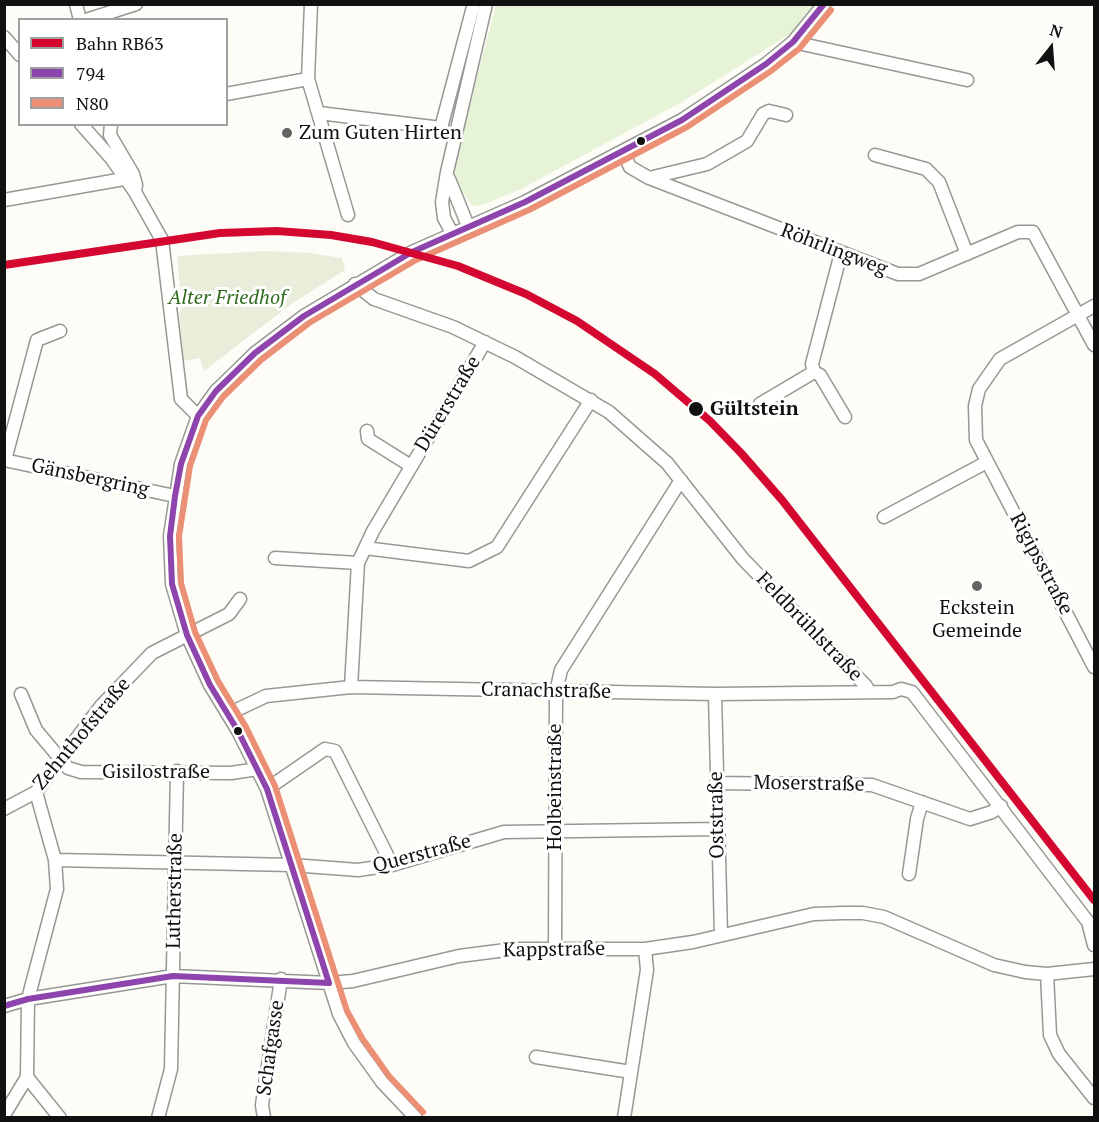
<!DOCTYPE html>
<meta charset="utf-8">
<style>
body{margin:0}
#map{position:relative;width:1099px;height:1122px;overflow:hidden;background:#fdfcf7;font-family:"PT Serif",serif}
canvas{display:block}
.frame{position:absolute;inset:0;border:6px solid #111;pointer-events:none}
.legend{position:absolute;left:18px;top:18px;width:210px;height:108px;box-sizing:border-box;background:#fff;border:2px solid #a0a0a0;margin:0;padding:8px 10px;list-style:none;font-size:18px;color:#111}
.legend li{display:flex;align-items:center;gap:12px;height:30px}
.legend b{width:30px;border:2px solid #a0a0a0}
.north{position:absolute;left:1021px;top:18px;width:60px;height:60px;-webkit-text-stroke:4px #fff;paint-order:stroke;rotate:17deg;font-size:16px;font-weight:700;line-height:24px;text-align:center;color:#111}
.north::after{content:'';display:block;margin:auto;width:21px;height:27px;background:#111;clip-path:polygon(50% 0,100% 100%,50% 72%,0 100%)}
</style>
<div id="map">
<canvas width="1099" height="1122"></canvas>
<div class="frame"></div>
<ul class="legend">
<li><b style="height:8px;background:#d30730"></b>Bahn RB63</li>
<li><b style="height:8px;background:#8e44ad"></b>794</li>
<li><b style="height:8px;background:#eb9075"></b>N80</li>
</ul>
<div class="north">N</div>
</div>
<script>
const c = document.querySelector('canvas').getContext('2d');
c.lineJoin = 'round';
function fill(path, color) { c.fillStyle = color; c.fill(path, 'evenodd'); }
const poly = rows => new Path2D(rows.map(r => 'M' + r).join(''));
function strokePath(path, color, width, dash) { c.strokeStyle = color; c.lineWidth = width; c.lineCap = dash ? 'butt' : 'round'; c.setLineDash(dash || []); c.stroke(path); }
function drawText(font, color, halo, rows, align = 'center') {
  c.font = font + ' "PT Serif",serif'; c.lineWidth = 6; c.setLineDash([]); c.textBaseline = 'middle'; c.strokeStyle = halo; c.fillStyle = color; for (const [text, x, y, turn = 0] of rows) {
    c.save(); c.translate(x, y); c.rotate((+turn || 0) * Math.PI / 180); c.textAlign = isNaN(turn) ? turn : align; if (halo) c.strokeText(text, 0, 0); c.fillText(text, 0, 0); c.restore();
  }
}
fill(poly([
 [496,5,813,5,790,34,682,102,521,189,479,206,472,205,455,183,454,166]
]), '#e7f3d7');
fill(poly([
 [266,251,310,253,342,258,345,270,290,305,204,371,200,358,183,361,179,314,182,309,177,256]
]), '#e9eedb');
const minor = poly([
 [76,4,80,20],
 [311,4,308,79,348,215],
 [86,20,136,4],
 [4,37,20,55],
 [793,42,967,80],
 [226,94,308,79],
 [319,113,441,128,473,7],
 [81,124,111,158,135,192,162,240,181,399,198,416],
 [111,124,110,135,133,174,136,185,135,192],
 [623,152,630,167,649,178,898,274,919,274,1018,232,1033,232,1094,345],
 [875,155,926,169,939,182,967,254],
 [649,178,707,164,747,141,763,114,769,111,786,115],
 [449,179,468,226],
 [4,200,124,179],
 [452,233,444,218,442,202,447,172,486,4],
 [841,253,812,364,814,372,820,375,845,417],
 [355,284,374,299,453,327,515,357,609,412,667,463,743,559,866,686,869,692],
 [1094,306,1000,359,979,389,975,406,976,440,1094,667],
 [760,404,814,372],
 [367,431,368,439,411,466],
 [4,460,175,496],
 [5,460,37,340,60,331],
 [884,517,987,462],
 [365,548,469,561,497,547,591,400],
 [275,558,358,563],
 [351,687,358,563,373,531,485,342],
 [21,694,36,730,68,768,81,772,231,773,258,769],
 [715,694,721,935],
 [228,714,266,696,351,687,715,694,893,692,901,689,912,692,1088,922,1094,945],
 [716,783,872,785,970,819,992,812,1001,806],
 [267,789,325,749,335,751,392,865],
 [4,809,36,792,101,706,152,653,229,614,240,599],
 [55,860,292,865,358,870,392,865,504,832,717,829],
 [909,874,917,819,922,802],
 [555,949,556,692,561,670,681,480],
 [1047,974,1050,1035,1059,1054,1094,1098],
 [4,1006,28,999,173,976,329,983,353,981,459,956,514,949,645,949,693,942,814,914,843,913,863,913,884,917,994,965,1025,972,1047,974,1094,969],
 [536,1057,631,1072],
 [27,1077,60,1118],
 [4,1115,27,1077,28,999,57,889,55,860,36,792],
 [158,1118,171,1069,177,771],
 [264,1118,262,1105,281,979],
 [416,1118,382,1082,354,1043,339,1014,267,789,238,731,210,685,187,635,172,584,170,536,181,464,198,416,216,391,255,353,304,316,412,252,525,202,682,120,766,64,793,42,824,4],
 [624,1118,647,970,645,949]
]);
strokePath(minor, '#979795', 15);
strokePath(minor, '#fffffe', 12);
strokePath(poly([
 [329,983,267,789,238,731,210,685,187,635,172,584,170,536,175,496,181,464,198,416,216,391,255,353,304,316,412,252,525,202,682,120,766,64,793,42,824,4],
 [4,1006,28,999,173,976,329,983]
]), '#8e44ad', 6);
strokePath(poly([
 [423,1112,389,1076,362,1038,347,1011,275,786,246,727,218,681,195,632,181,583,179,536,190,466,206,420,223,397,261,360,309,323,416,260,529,210,687,127,771,71,799,49,831,10]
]), '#eb9075', 6);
strokePath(poly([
 [4,265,220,233,277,231,331,235,372,242,458,266,526,294,577,321,655,374,710,421,741,453,782,500,1094,900]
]), '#d30730', 8);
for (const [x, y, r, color] of [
 [287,133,6,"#646362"],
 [641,141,5,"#111"],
 [696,409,8,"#111"],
 [977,586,6,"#646362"],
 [238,731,5,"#111"]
]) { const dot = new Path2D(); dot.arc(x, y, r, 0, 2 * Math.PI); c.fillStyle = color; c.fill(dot); strokePath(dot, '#fff', 2); }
drawText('20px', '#111', '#fff', [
 ["Zum Guten Hirten",299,133],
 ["Eckstein",977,608,"center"],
 ["Gemeinde",977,631,"center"]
], 'left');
drawText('20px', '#111', '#fff', [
 ["Röhrlingweg",834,250,21],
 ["Dürerstraße",448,404,-59],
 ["Gänsbergring",90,478,12],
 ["Rigipsstraße",1041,564,62],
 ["Feldbrühlstraße",809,627,46],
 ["Cranachstraße",546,691,1],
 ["Zehnthofstraße",82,734,-50],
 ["Gisilostraße",156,772],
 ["Moserstraße",809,784,1],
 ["Holbeinstraße",555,787,-90],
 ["Oststraße",717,815,-91],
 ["Querstraße",422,854,-15],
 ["Lutherstraße",175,891,-89],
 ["Kappstraße",554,950,-1],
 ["Schafgasse",271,1048,-82]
]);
drawText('italic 20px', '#2f6b1f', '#fff', [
 ["Alter Friedhof",227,298]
]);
drawText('bold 20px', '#111', '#fff', [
 ["Gültstein",710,409]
], 'left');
</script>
